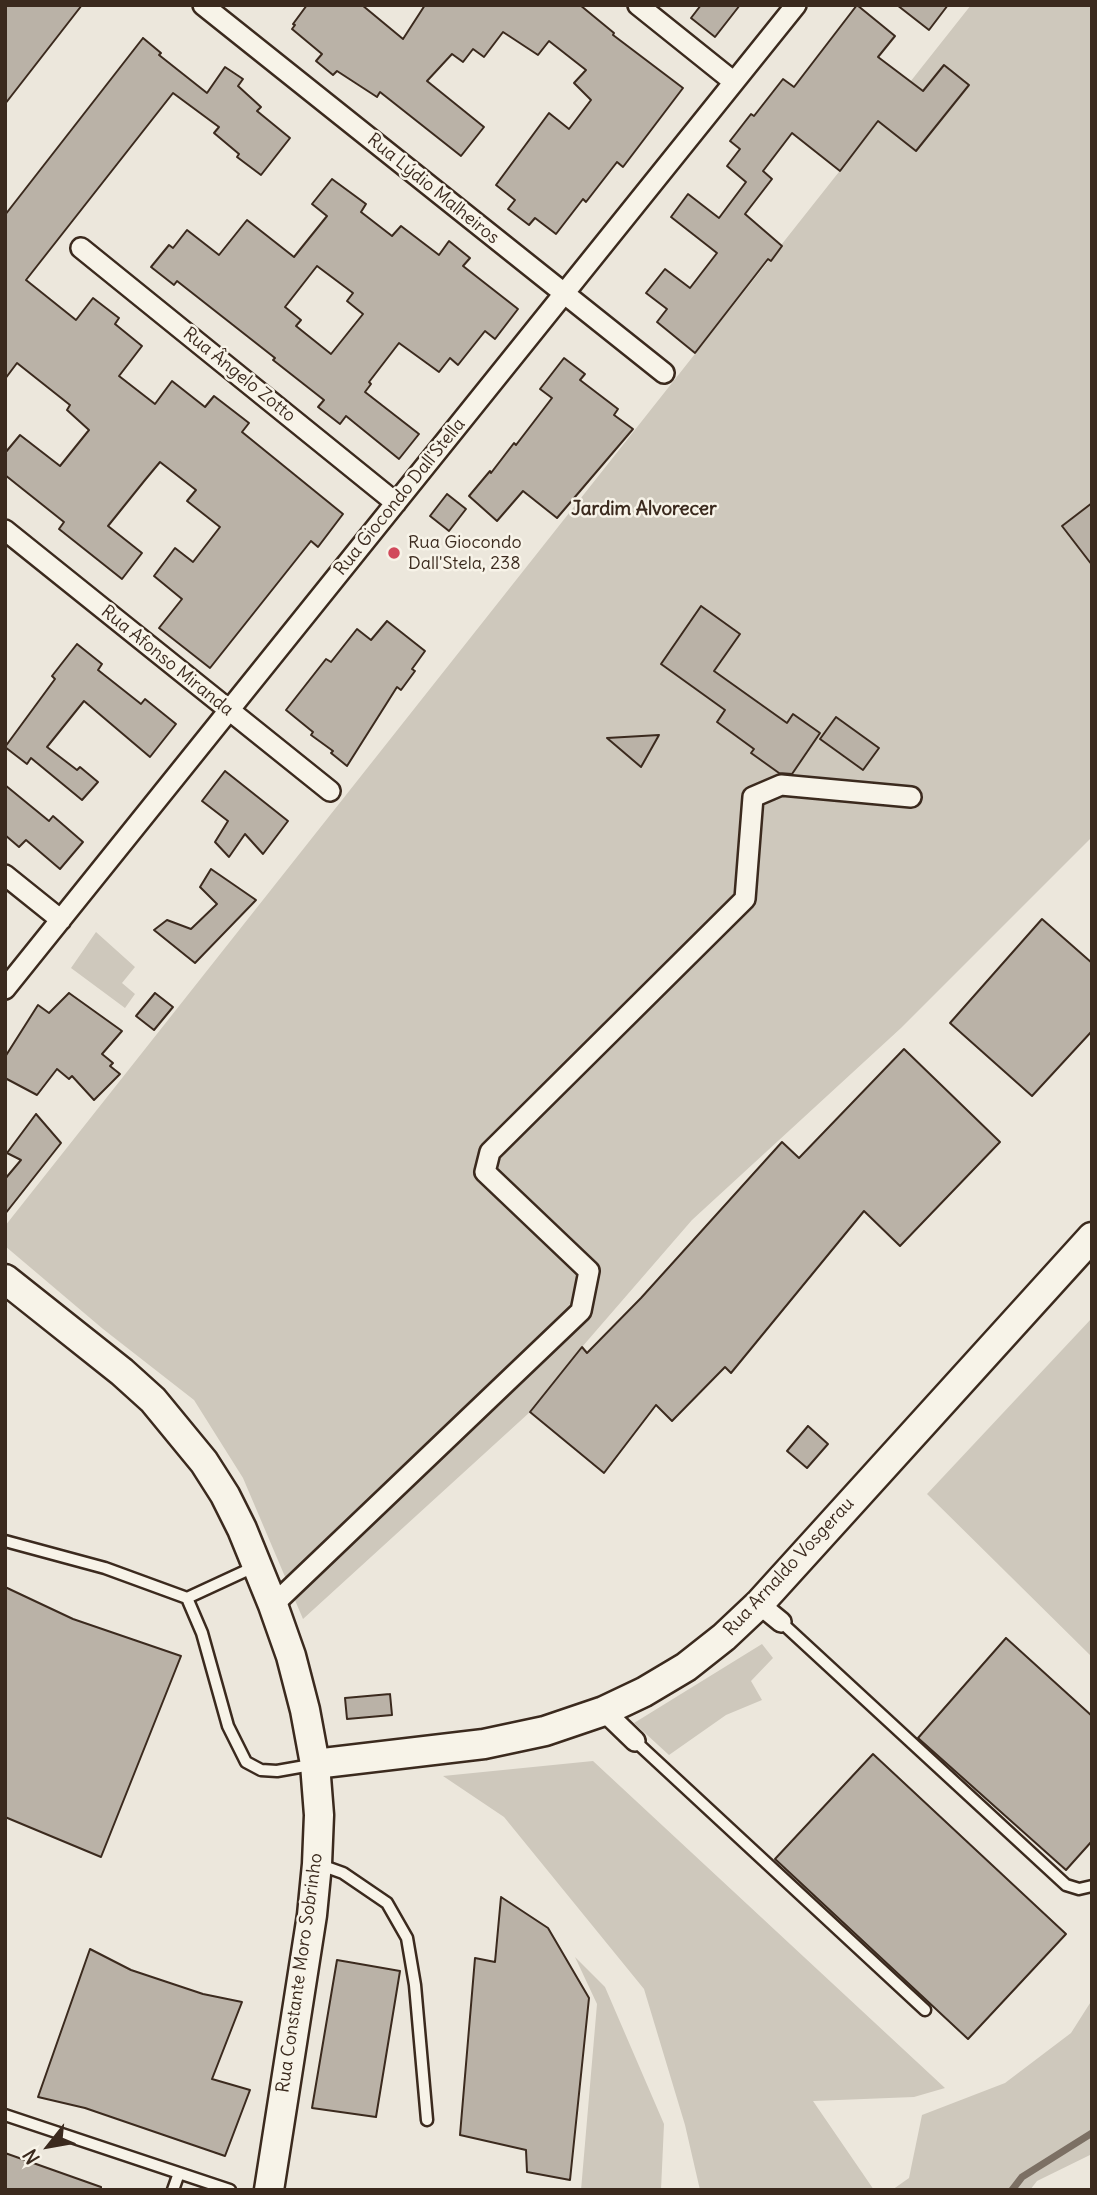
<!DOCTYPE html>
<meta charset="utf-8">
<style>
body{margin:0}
#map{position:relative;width:1097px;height:2195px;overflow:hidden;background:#ece7dc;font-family:Delius,sans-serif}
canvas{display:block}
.frame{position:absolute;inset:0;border:7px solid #3b2a1e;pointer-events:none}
.north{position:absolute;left:14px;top:2111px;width:70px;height:70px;-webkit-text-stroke:5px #f7f3e8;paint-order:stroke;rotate:239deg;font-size:19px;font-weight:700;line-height:28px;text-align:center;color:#3b2a1e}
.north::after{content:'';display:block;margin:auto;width:24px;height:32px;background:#3b2a1e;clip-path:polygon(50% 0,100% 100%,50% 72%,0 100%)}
</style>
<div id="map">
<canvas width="1097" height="2195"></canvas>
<div class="frame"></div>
<div class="north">N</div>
</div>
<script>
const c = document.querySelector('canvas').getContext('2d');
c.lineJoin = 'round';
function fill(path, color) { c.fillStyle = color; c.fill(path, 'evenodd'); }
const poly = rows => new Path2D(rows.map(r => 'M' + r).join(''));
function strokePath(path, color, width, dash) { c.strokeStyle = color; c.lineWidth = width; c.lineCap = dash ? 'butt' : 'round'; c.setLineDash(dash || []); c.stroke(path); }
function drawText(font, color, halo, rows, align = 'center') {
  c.font = font + ' Delius,sans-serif'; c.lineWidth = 5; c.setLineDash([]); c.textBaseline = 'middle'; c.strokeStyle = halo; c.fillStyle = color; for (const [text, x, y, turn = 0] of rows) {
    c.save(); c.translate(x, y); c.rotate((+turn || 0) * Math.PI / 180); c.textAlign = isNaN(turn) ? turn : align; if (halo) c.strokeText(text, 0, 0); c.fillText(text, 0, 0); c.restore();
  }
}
fill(poly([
 [971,5,1092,5,1092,837,901,1028,692,1220,582,1347,530,1412,303,1619,243,1478,194,1400,103,1329,5,1246,5,1226],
 [96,932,135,967,122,983,135,994,125,1008,71,968],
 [1092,1318,1092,1657,927,1494],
 [762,1644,773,1658,751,1681,762,1700,726,1715,669,1755,634,1723],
 [593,1761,945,2088,914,2097,813,2101,874,2190,700,2190,685,2125,644,1989,504,1817,443,1776],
 [575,1957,605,1987,664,2124,661,2190,581,2190,597,2004],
 [1092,2000,1092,2154,1037,2181,1030,2190,892,2190,909,2178,922,2115,1005,2083,1071,2033]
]), '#cec8bc');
strokePath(poly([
 [1012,2190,1022,2177,1092,2133]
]), '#7c7064', 7);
const building = poly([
 [5,5,82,5,5,104,5,5],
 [307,5,362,5,403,39,425,5,580,5,614,33,613,35,683,88,623,167,617,162,586,202,583,199,556,234,535,218,529,225,508,209,515,200,496,185,549,113,569,129,591,100,574,83,586,70,549,41,538,55,503,32,484,57,473,49,463,62,452,54,427,81,484,127,461,156,380,92,377,97,337,71,333,75,316,61,322,54,292,29,295,25,293,24,307,5],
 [701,5,740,5,715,37,691,18,701,5],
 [857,5,895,36,878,57,923,91,944,65,969,85,916,151,878,121,840,171,792,133,763,171,772,179,745,214,782,246,771,261,768,259,695,353,657,322,667,309,646,293,665,269,690,288,717,253,671,217,688,194,719,218,746,182,727,166,740,149,730,141,751,114,754,116,783,79,794,87,857,5],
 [897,5,948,5,929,30,897,5],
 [143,38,161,53,159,55,207,93,225,67,243,79,238,86,261,107,257,111,290,138,261,175,237,157,239,154,214,133,219,127,173,93,26,280,76,320,93,298,119,318,115,324,142,346,119,376,155,404,172,381,205,407,214,396,249,423,242,432,343,514,318,547,311,541,210,668,159,628,182,599,154,576,175,548,193,562,220,527,187,501,196,490,160,462,145,480,108,526,142,553,122,579,59,529,64,522,5,475,5,453,20,435,60,466,89,430,67,410,70,405,17,363,5,379,5,215,143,38],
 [332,179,366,204,361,212,392,236,401,226,439,255,449,241,470,258,463,266,518,309,495,339,485,331,458,365,450,358,439,372,399,343,369,382,371,384,365,392,419,434,399,459,346,416,340,424,318,407,324,400,273,360,275,358,177,281,174,285,151,267,169,245,173,248,187,230,219,255,247,220,294,257,327,216,312,204,332,179],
 [317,266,353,293,347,301,363,314,331,354,296,326,301,320,285,307,317,266],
 [564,358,585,374,580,380,618,409,614,415,633,429,557,518,523,491,497,521,469,496,490,471,491,473,514,443,516,445,552,398,540,389,564,358],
 [447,494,466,509,449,531,430,516,447,494],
 [1092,503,1092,565,1062,526,1092,503],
 [701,606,740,634,714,671,787,723,793,714,820,733,792,774,779,773,751,753,754,749,717,722,725,710,661,664,701,606],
 [387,621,425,651,412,669,415,671,401,690,397,687,347,766,331,753,333,751,311,735,313,732,286,710,326,659,331,662,357,629,371,640,387,621],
 [77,644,102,664,98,670,141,704,145,699,176,724,150,757,84,701,47,747,77,770,80,767,98,782,82,800,31,758,27,764,5,747,55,679,52,676,77,644],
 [836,717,879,748,863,770,820,739,836,717],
 [659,735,641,767,607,738,659,735],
 [225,771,288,821,263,854,245,834,229,857,215,842,228,821,202,801,225,771],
 [5,785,49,821,53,816,83,842,60,869,26,840,19,847,5,835,5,785],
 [211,869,256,900,195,963,154,930,167,920,191,929,217,904,200,887,211,869],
 [1042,919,1092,963,1092,1031,1032,1096,950,1023,1042,919],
 [69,993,122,1031,102,1054,113,1063,110,1066,120,1074,94,1100,72,1076,69,1079,57,1069,37,1095,5,1078,5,1057,38,1005,49,1013,69,993],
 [155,993,173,1007,154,1030,136,1016,155,993],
 [904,1049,1000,1142,900,1246,864,1211,731,1373,725,1367,672,1421,656,1405,604,1473,530,1412,582,1347,587,1353,641,1298,782,1142,799,1158,904,1049],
 [36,1114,61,1143,5,1214,5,1179,21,1160,7,1153,36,1114],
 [808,1426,828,1444,807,1468,787,1451,808,1426],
 [5,1587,73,1619,181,1656,101,1857,5,1817,5,1587],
 [1006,1638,1092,1716,1092,1841,1066,1870,918,1738,1006,1638],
 [390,1694,392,1715,347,1719,345,1698,390,1694],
 [873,1754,1066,1934,968,2039,775,1859,873,1754],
 [501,1897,548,1928,589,1998,570,2180,527,2172,526,2150,460,2135,475,1958,495,1962,501,1897],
 [90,1949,131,1970,203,1994,242,2002,212,2079,250,2090,225,2156,85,2108,38,2097,90,1949],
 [337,1960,400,1971,376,2117,312,2108,337,1960],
 [5,2153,101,2187,101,2190,5,2190,5,2153]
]);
fill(building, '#bab2a7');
strokePath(building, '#3b2a1e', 2);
const lane = poly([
 [5,1541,105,1568,187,1598,202,1633,228,1726,246,1762,261,1770,277,1771,311,1765],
 [187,1598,254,1567],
 [781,1622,1066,1885,1079,1889,1092,1886],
 [635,1741,925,2010],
 [318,1864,343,1873,387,1903,407,1938,415,1985,427,2120],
 [5,2115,230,2190],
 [173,2190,179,2173]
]);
const street = poly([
 [203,5,664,373],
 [638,5,734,82],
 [81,248,396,503],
 [5,530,330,791],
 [5,875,61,920],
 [5,989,796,5],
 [759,1604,781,1622],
 [273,1605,581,1311,589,1271,485,1172,490,1152,745,899,753,797,781,785,911,797],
 [604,1711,635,1741]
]);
const secondary = poly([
 [5,1279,122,1372,153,1400,204,1462,225,1495,242,1529,273,1605,291,1656,305,1710,315,1764,319,1815,317,1864,312,1915,269,2190],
 [315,1764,484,1744,545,1731,604,1711,644,1692,686,1667,724,1637,759,1604,1092,1237]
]);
strokePath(lane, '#3b2a1e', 15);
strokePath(street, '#3b2a1e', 24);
strokePath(secondary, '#3b2a1e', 33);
strokePath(lane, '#f7f3e8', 10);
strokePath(street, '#f7f3e8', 19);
strokePath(secondary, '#f7f3e8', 28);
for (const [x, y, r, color] of [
 [394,553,7,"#d1495b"]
]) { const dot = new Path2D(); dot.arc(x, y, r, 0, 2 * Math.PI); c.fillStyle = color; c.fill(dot); strokePath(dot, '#f7f3e8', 2.5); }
drawText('18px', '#3b2a1e', '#f7f3e8', [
 ["Rua Lýdio Malheiros",433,189,39],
 ["Rua Ângelo Zotto",239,375,39],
 ["Rua Giocondo Dall'Stella",400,497,-51],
 ["Rua Afonso Miranda",167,661,39],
 ["Rua Arnaldo Vosgerau",789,1567,-47],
 ["Rua Constante Moro Sobrinho",300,1973,-82]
]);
drawText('18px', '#3b2a1e', '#f7f3e8', [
 ["Rua Giocondo",408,543],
 ["Dall'Stela, 238",408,564]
], 'left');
drawText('bold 19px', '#3b2a1e', '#f7f3e8', [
 ["Jardim Alvorecer",644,510]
]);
</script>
